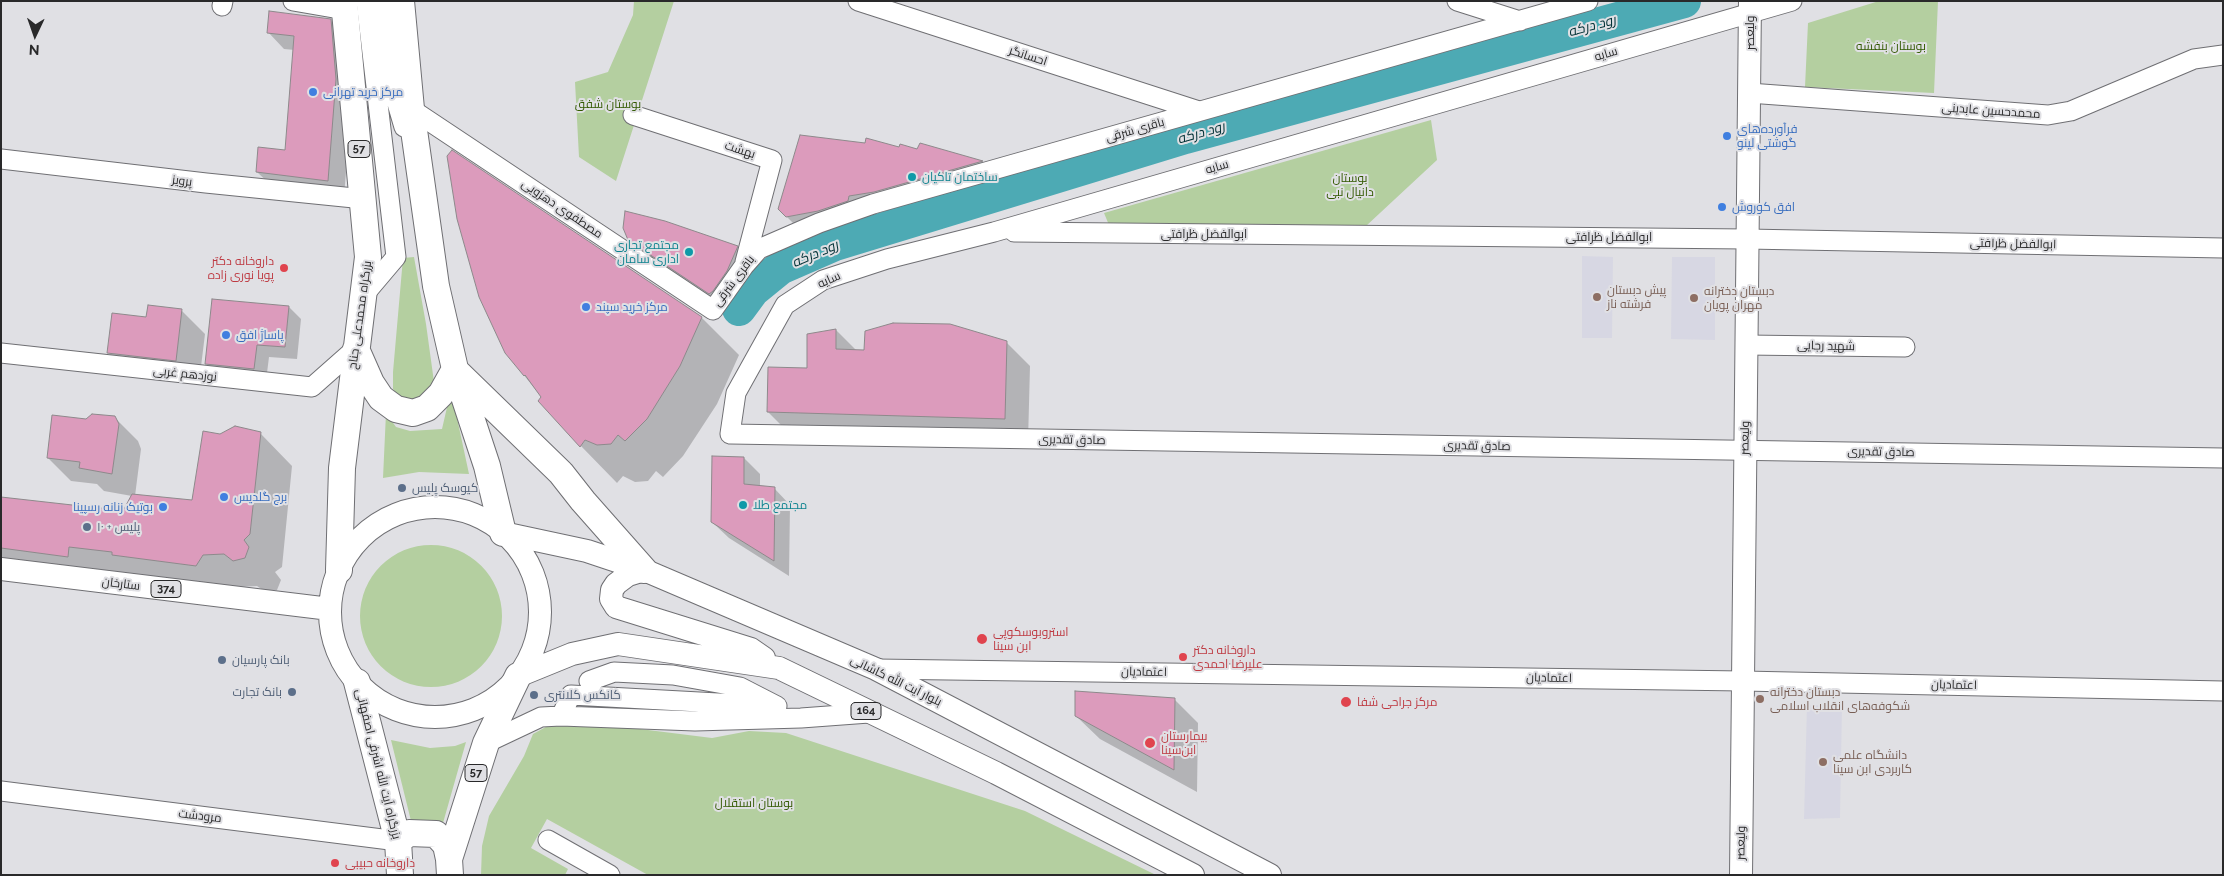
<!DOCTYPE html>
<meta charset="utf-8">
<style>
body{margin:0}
#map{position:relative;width:2224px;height:876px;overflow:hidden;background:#e0e0e4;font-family:Raleway,sans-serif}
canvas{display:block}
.frame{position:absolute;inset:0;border:2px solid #29292a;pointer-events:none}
.north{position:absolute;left:10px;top:10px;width:50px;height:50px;-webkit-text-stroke:4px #e0e0e4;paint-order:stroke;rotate:183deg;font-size:14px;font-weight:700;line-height:20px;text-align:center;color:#29292a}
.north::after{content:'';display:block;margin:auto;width:18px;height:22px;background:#29292a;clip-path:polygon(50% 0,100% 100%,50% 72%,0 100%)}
</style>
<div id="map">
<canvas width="2224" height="876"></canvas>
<div class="frame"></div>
<div class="north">N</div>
</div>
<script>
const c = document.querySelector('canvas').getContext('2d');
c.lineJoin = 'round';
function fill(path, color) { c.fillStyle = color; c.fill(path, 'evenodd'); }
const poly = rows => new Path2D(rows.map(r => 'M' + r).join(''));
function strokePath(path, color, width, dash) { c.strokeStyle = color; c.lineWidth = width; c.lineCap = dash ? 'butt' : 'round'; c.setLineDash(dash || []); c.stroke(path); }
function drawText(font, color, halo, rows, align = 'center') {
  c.font = font + ' Raleway,Cairo,sans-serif'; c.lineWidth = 4; c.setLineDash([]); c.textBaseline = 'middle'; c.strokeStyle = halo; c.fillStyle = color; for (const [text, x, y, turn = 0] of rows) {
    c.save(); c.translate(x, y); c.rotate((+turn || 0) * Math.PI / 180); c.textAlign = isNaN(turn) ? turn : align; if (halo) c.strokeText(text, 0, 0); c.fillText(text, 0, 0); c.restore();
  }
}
fill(poly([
 [1582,256,1613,257,1612,338,1582,338],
 [1672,257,1715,257,1715,340,1671,339],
 [1807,705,1842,706,1840,818,1804,819]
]), '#d7d7e3');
fill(poly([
 [634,1,674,1,616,181,579,157,575,82,608,72,633,15],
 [1879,1,1938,1,1934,93,1805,87,1808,23],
 [1431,120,1437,160,1366,226,1109,225,1104,213],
 [414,257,426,324,434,382,432,392,417,401,400,398,393,389,393,372,403,258],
 [451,390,469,474,419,472,383,478,386,413,396,427,410,431,442,429],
 '360 616a71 71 0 1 1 142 0a71 71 0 1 1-142 0Z',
 [555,722,592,723,712,738,749,731,786,733,1025,811,1156,875,648,875,547,819,531,848,568,869,565,875,481,875,482,846,489,816,524,756,533,734],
 [391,740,430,748,455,746,466,742,441,830,413,829]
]), '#b4cfa0');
fill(poly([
 [330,20,346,37,352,96,344,197,274,188,257,172,286,152,295,50,284,49,268,32],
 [920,144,982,162,999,179,893,210,867,213,865,219,837,229,805,235,779,209,900,148,918,150],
 [629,239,737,247,753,263,743,287,726,309,646,256],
 [289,307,301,319,297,359,269,357,266,381,219,376,207,364],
 [182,311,205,334,199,383,132,376,108,353,147,318],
 [702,318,739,355,717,404,683,456,663,477,656,471,648,481,635,482,623,476,617,483,581,446,506,353],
 [836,330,857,351,1006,342,1030,366,1028,442,791,435,768,412,808,370],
 [114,417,138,441,141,449,135,496,193,502,220,435,260,433,292,466,282,567,275,572,281,580,277,590,266,592,257,586,236,587,1,576,1,497,99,510,124,510,132,496,104,491,97,484,71,481,48,458,86,420],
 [744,458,760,474,760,487,774,488,790,505,789,576,729,538,712,522],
 [1175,700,1198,723,1197,792,1100,739,1076,716]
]), '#0003');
strokePath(poly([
 [739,309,753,290,780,268,835,244,1185,137,1684,1]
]), '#4daab4', 34);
const building = poly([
 [269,11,331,19,336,79,328,181,256,172,258,147,285,150,294,36,267,33,269,11],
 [800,135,865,143,866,138,899,147,900,144,917,149,920,143,983,161,874,192,849,196,848,201,818,211,786,217,778,209,800,135],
 [452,150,702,317,680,366,647,419,625,441,618,435,611,444,597,445,585,440,580,447,538,401,541,397,525,375,524,376,505,353,479,297,457,219,447,156,452,150],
 [625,211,665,221,738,246,727,271,713,291,709,294,628,240,623,228,625,211],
 [212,299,289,306,285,347,257,345,254,369,205,364,212,299],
 [148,305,182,309,176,361,107,353,112,313,146,317,148,305],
 [893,323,950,324,1007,341,1005,419,767,412,768,367,807,368,807,334,836,329,836,349,864,350,865,331,893,323],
 [92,414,115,416,119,424,112,474,79,468,80,462,47,458,52,415,86,419,92,414],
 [235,426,261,432,250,534,244,540,249,547,245,558,233,561,224,554,203,555,196,566,112,555,112,552,69,547,68,557,1,548,1,497,99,508,124,509,132,494,192,500,203,431,220,434,235,426],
 [712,456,744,457,744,484,775,487,774,561,711,522,712,456],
 [1075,691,1175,698,1174,770,1075,716,1075,691]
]);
fill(building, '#dc9bbc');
strokePath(building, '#8d898b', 1);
const minor = poly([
 [293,1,345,10],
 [381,1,387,69,404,127],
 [858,1,1199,111],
 [1457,1,1520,21],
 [1792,1,994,232,887,259,823,280,785,305,736,393,730,434,2223,458],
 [222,6,223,1],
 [1749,93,2048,115,2071,111,2194,59,2223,55],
 [411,109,713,310,744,266,759,249,819,223,873,204,1588,1],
 [633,115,772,160,745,262],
 [1,159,206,183,364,199],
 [1014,232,1747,239,2223,248],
 [363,296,396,257,366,1],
 [1746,345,1905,347],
 [1,353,312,387,355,349],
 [876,669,1743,681,2223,691],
 [589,681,614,672,673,675,740,687,777,706],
 [561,716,571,695,736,704,770,711],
 [486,743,541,717,561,716,695,721,801,718,869,713],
 [1,791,398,841],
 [548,840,610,875]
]);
const major = poly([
 '330 612a105 105 0 1 1 210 0a105 105 0 1 1-210 0Z',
 [503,533,587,551,644,570,876,669,1270,875],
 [1,569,330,609],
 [644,570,628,575,616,584,612,590,611,599,616,607,751,649,764,658],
 [518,676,572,654,618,644,779,668,996,773,1193,875],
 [1741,875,1750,1]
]);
const highway = poly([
 [401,1,411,109,436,286,455,369,487,466,503,533],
 [356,349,371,383,381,398,396,409,413,413,427,408,441,394,455,369],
 [458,373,561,473,583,501,644,570],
 [339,570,342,468,368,257,344,1],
 [357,682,398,841,400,875],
 [398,841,409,833,436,834,446,845,449,859],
 [450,875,449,859,486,743,518,676]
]);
strokePath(minor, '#6f6f73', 21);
strokePath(major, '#6f6f73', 24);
strokePath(highway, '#6f6f73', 28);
strokePath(minor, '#fff', 19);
strokePath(major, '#fff', 22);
strokePath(highway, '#fff', 26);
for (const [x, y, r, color] of [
 [313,92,5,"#3f7fe0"],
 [1727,136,5,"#3f7fe0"],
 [912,177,5,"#0f9aa8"],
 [1722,207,5,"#3f7fe0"],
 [689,252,5,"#0f9aa8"],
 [284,268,5,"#e0444e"],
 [1597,297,5,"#8d6e63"],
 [1694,298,5,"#8d6e63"],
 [586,307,5,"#3f7fe0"],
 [226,335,5,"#3f7fe0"],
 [402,488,5,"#5c6f8a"],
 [224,497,5,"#3f7fe0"],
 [743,505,5,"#0f9aa8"],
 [163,507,5,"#3f7fe0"],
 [87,527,5,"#5c6f8a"],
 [982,639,6,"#e0444e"],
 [1183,657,5,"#e0444e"],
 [222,660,5,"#5c6f8a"],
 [292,692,5,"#5c6f8a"],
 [534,695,5,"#5c6f8a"],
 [1760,699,5,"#8d6e63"],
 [1346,702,6,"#e0444e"],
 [1150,743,6,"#e0444e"],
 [1823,762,5,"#8d6e63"],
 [335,863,5,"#e0444e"]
]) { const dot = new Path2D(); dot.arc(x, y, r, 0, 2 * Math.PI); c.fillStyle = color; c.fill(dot); strokePath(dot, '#e0e0e4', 2); }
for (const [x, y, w] of [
 [359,149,22],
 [166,589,30],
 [866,711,30],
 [476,773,22]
]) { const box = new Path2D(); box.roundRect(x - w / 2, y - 8.5, w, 17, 4); c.fillStyle = '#e0e0e4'; c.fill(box); strokePath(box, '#29292a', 1); }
drawText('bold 11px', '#29292a', null, [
 ["57",359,149],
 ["374",166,589],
 ["164",866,711],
 ["57",476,773]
]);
drawText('12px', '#29292a', '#e0e0e4', [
 ["ولیعصر",1750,33,-90],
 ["سایه",1606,54,-16],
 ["احسانگر",1028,56,18],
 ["محمدحسین عابدینی",1991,111,4],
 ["باقری شرقی",1135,130,-16],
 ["بهشت",740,150,18],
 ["سایه",1217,167,-16],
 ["پرویز",182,181,7],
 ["مصطفوی دهزویی",562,209,34],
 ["ابوالفضل ظرافتی",1204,234],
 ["ابوالفضل ظرافتی",1609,237],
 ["ابوالفضل ظرافتی",2013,244,1],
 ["سایه",829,280,-24],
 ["باقری شرقی",734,281,-53],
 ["بزرگراه محمدعلی جناح",360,315,-82],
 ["شهید رجایی",1826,346,1],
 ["نوزدهم غربی",185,374,6],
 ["ولیعصر",1745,438,-89],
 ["صادق تقدیری",1072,440,1],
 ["صادق تقدیری",1477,446,1],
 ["صادق تقدیری",1881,452,1],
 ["ستارخان",121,584,7],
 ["اعتمادیان",1144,672,1],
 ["اعتمادیان",1549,678,1],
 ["بلوار آیت الله کاشانی",896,681,26],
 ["اعتمادیان",1954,685,1],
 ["بزرگراه آیت الله اشرفی اصفهانی",378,764,76],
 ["مرودشت",200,816,7],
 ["ولیعصر",1741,843,-89]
]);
drawText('12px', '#325900', '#e0e0e4', [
 ["بوستان بنفشه",1891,46],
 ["بوستان شفق",608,104],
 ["بوستان",1350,178],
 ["دانیال نبی",1350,192],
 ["بوستان استقلال",754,803]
]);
drawText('12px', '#366cbe', '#e0e0e4', [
 ["مرکز خرید تهرانی",323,92],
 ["فرآورده‌های",1737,129],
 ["گوشتی لینو",1737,143],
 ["افق کوروش",1732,207],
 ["مرکز خرید سپند",596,307],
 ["پاساژ افق",236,335],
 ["برج گلدیس",234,497],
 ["بوتیک زنانه رسپینا",153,507,"right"]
], 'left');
drawText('12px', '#0d838f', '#e0e0e4', [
 ["ساختمان تاکیان",922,177],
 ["مجتمع تجاری",679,245,"right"],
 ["اداری سامان",679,259,"right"],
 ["مجتمع طلا",753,505]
], 'left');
drawText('12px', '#be3a42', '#e0e0e4', [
 ["داروخانه دکتر",274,261,"right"],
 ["پویا نوری زاده",274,275,"right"],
 ["استروبوسکوپی",993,632],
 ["ابن سینا",993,646],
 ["داروخانه دکتر",1193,650],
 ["علیرضا احمدی",1193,664],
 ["مرکز جراحی شفا",1357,702],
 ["بیمارستان",1161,736],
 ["ابن‌سینا",1161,750],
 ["داروخانه حبیبی",345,863]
], 'left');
drawText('12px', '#785e54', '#e0e0e4', [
 ["پیش دبستان",1607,290],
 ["فرشته ناز",1607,304],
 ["دبستان دخترانه",1704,291],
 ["مهران پويان",1704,305],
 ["دبستان دخترانه",1770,692],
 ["شکوفه‌های انقلاب اسلامی",1770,706],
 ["دانشگاه علمی",1833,755],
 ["کاربردی ابن سینا",1833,769]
], 'left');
drawText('12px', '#4e5e75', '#e0e0e4', [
 ["کیوسک پلیس",412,488],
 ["پلیس + ۱۰",97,527],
 ["بانک پارسیان",232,660],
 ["بانک تجارت",282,692,"right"],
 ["کانکس کلانتری",544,695]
], 'left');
drawText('italic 14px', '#013035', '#e0e0e4', [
 ["رود درکه",1592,26,-15],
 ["رود درکه",1201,133,-16],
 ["رود درکه",815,254,-23]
]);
</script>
